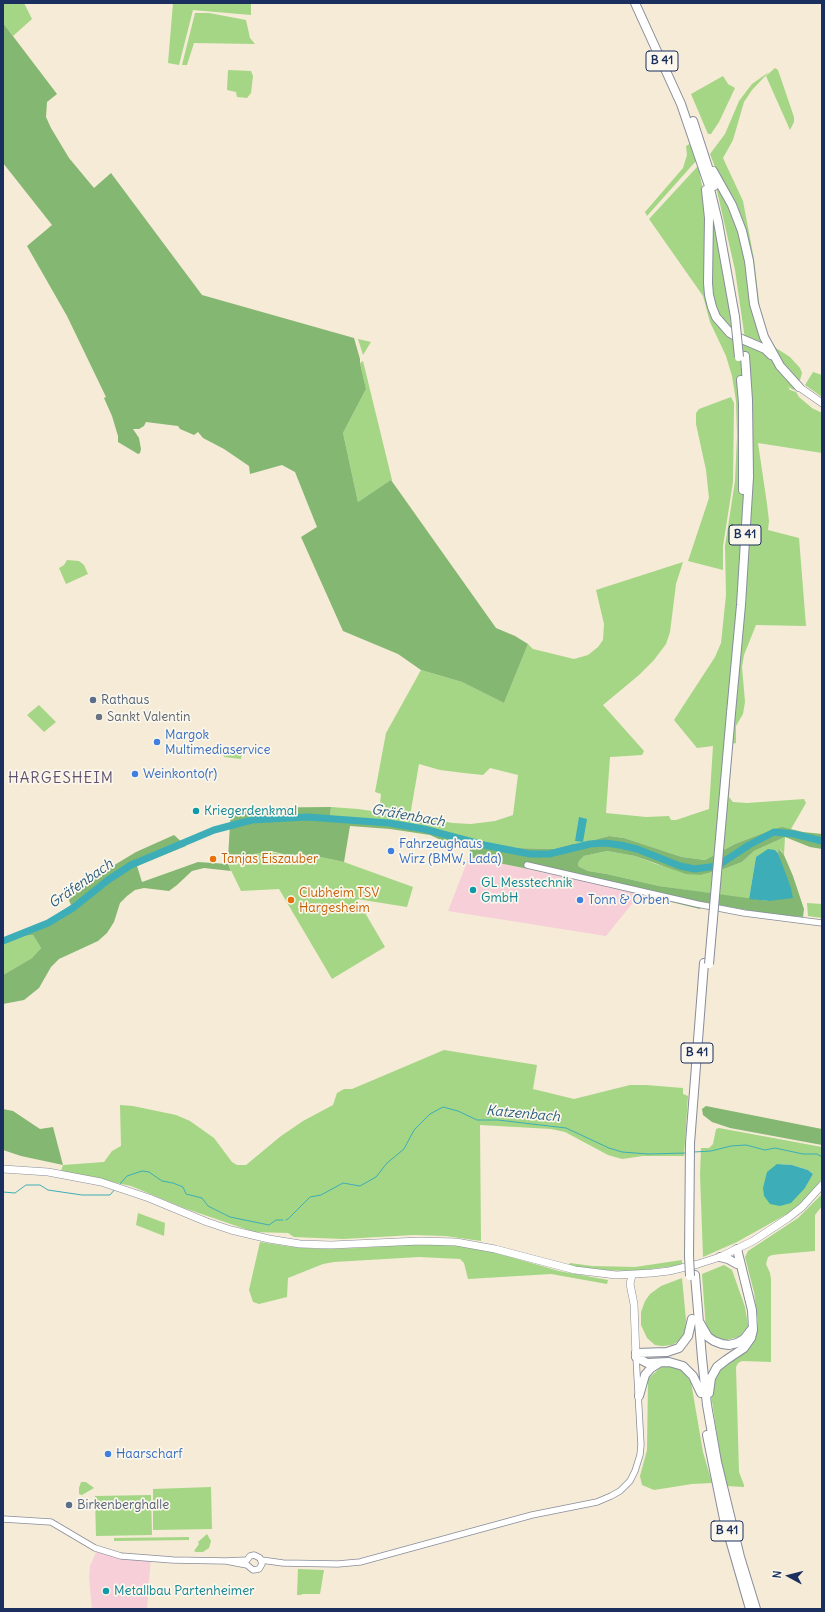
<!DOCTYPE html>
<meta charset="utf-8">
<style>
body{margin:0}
#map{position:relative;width:825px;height:1612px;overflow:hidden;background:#f6ebd7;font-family:Delius,sans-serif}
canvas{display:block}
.frame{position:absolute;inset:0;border:4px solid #1b2f5e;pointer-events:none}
.north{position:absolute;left:769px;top:1556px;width:40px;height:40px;-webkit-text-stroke:3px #fbf7ec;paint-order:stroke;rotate:277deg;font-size:11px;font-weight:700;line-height:16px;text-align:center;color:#1b2f5e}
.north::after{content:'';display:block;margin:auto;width:14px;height:18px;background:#1b2f5e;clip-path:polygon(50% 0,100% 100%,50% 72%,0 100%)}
</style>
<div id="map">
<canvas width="825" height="1612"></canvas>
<div class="frame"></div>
<div class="north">N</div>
</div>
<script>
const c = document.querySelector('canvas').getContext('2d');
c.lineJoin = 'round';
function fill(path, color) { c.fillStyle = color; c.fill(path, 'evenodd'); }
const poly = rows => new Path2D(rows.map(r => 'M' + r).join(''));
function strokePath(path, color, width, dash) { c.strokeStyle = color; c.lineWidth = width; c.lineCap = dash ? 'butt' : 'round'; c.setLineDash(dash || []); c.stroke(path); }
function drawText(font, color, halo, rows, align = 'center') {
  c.font = font + ' Delius,sans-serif'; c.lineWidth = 3.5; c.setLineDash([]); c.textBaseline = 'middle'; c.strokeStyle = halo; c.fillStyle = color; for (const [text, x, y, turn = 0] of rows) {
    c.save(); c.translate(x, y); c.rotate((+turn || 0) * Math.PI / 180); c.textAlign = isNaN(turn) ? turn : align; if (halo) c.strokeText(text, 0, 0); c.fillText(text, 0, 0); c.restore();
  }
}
fill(poly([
 [469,857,568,877,640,894,606,936,448,911],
 [98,1548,121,1554,151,1555,147,1609,92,1609,89,1577,90,1566]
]), '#f6cfd8');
fill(poly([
 [3,3,24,3,32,19,13,36,3,23],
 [173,3,251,3,251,15,193,10,179,65,168,63],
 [195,13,209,13,246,20,250,38,255,44,194,43,187,65,182,65],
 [775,68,778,70,794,117,794,122,790,130,766,76],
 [228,70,251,71,253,76,251,93,247,98,237,97,236,92,227,90],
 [769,72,752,90,744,102,733,140,723,158,743,201,754,259,760,310,763,322,770,340,776,348,790,357,800,368,802,373,800,380,798,380,782,362,768,339,759,312,751,261,710,154,725,134,739,101,752,84],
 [723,76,728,84,735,88,719,122,711,134,708,134,691,94],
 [691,143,696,161,647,216,645,212,683,168,687,155,686,146],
 [698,166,705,200,706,272,719,324,768,353,796,389,794,390,788,387,790,390,796,392,799,397,812,408,822,413,822,453,758,443,767,504,769,521,768,530,799,538,806,626,756,625,744,655,742,667,745,702,743,714,736,726,736,743,732,744,729,797,733,802,747,803,804,799,806,803,791,829,771,830,735,844,705,860,682,857,624,838,609,836,582,843,572,844,554,849,515,848,469,839,411,825,330,817,331,807,358,809,379,812,381,794,375,792,386,733,421,670,462,682,504,703,528,644,533,649,574,659,588,655,598,647,603,640,604,624,596,590,683,562,676,584,670,632,666,644,654,660,639,675,603,705,644,751,642,755,610,757,606,813,646,817,669,816,671,820,676,820,709,809,713,746,697,748,674,720,715,657,721,643,726,595,725,546,735,481,737,436,736,401,732,376,726,356,710,322,703,296,649,219],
 [419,764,440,770,464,773,483,775,490,768,518,775,513,815,495,821,471,824,453,823,410,816],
 [715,182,736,221,767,346,745,339,735,270],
 [710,200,724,267,732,333,726,327,710,298],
 [358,339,371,342,363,355],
 [363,361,392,480,358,502,343,433,366,389,360,363],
 [813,372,822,375,822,397,805,385],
 [731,397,734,403,733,482,723,546,723,570,688,561,709,498,706,470,696,424,696,413,699,409],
 [67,560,79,561,84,565,88,574,66,584,59,568,64,565],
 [39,705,56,722,44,732,27,715],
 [222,747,243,748,241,759,224,757],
 [785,837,784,855,780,849,778,853,775,850,756,857,749,899,659,886,607,874,588,871,578,866,579,861,584,856,607,851,635,856,656,864,701,875,724,869,742,862,754,851],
 [265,851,287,855,311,855,344,862,413,887,407,907,357,899,385,947,332,979,279,889,241,891,228,864,228,858],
 [807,903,822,904,822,918,808,916],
 [33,935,41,948,32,958,3,975,3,945,15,937],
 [444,1050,537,1065,533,1089,574,1099,630,1085,646,1085,683,1088,683,1094,688,1096,684,1156,643,1156,622,1159,608,1155,565,1132,551,1129,480,1125,481,1241,445,1236,413,1235,343,1239,294,1237,288,1233,254,1232,184,1208,131,1186,61,1171,63,1165,104,1162,112,1151,121,1146,120,1105,133,1106,176,1115,190,1121,214,1138,232,1162,237,1165,246,1165,281,1136,303,1121,333,1105,337,1093,344,1089,352,1089],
 [719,1128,822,1147,822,1182,806,1199,787,1214,737,1242,703,1257,700,1175,701,1148,709,1148,713,1144,716,1129],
 [777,1164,792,1165,808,1170,813,1174,805,1188],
 [822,1194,822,1206,815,1215,815,1251,781,1254,772,1255,768,1257,766,1264,770,1273,771,1279,771,1362,742,1361,738,1363,736,1367,739,1472,744,1485,744,1487,725,1486,711,1395,713,1378,721,1367,744,1352,754,1341,758,1328,758,1320,754,1292,745,1257,748,1251,798,1218],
 [138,1213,165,1223,164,1236,136,1225],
 [260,1242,292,1247,321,1249,359,1248,420,1244,463,1246,486,1250,559,1271,608,1280,607,1284,551,1274,468,1279,464,1263,460,1259,419,1257,334,1262,323,1264,288,1278,287,1297,259,1304,253,1302,249,1290],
 [682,1260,682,1265,635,1271,592,1270,569,1265,570,1263,592,1266,635,1267],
 [724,1265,732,1270,745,1307,748,1326,739,1337,726,1340,714,1337,706,1329,702,1274],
 [682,1278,686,1320,685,1332,681,1340,672,1345,662,1346,655,1345,647,1338,641,1325,641,1312,645,1301,650,1294,661,1286],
 [663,1365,679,1367,691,1382,703,1452,712,1483,692,1484,654,1490,642,1485,640,1476,647,1450,648,1379],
 [81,1482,86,1482,94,1488,82,1495,79,1494,79,1488],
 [211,1487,212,1529,153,1530,153,1489],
 [151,1495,152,1535,96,1536,95,1496],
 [207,1534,211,1541,209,1548,203,1552,196,1552,194,1551,199,1544,198,1542],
 [189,1537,189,1540,114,1541,114,1538],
 [298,1569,324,1570,320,1594,303,1594,300,1595,297,1595]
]), '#a4d685');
fill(poly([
 [3,23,57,94,47,102,46,117,51,128,69,158,94,188,111,173,202,295,354,338,360,359,360,363,366,389,343,433,358,502,391,480,496,628,515,636,528,644,504,703,462,682,421,670,398,654,343,631,301,537,317,527,295,472,282,465,250,474,249,466,224,449,203,438,198,432,194,435,180,429,178,426,146,422,144,426,139,429,133,429,139,438,141,449,140,453,138,454,118,442,118,436,112,416,104,398,106,397,67,316,27,246,52,225,3,163],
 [331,807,330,817,411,825,469,839,515,848,554,849,572,844,582,843,609,836,624,838,682,857,705,860,735,844,771,830,782,827,803,832,822,834,822,849,810,847,785,837,754,851,742,862,724,869,701,875,686,874,635,856,607,851,584,856,579,861,578,866,588,871,607,874,659,886,769,901,782,867,778,853,779,849,784,855,793,876,804,909,803,917,762,913,704,902,700,909,568,877,469,857,470,849,445,842,430,835,390,829,350,826,344,862,311,855,287,855,271,851,228,858,231,808],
 [174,835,186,846,137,866,142,882,198,862,228,864,231,871,204,868,192,871,177,885,169,891,144,888,135,890,127,896,120,903,114,922,107,933,98,941,59,959,51,967,39,988,24,1000,3,1004,3,975,32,958,41,948,33,935,15,937,3,944,3,938,48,920,71,905,68,898,116,864,136,852],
 [706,1106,822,1129,822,1145,730,1128,712,1122,703,1115,702,1109],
 [3,1109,13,1111,40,1129,53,1127,63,1165,21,1156,3,1150]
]), '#83b772');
fill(poly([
 [579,817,587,819,583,842,575,841],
 [768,849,775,850,778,853,791,888,793,898,769,901,749,899,756,857],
 [777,1164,792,1165,808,1170,813,1174,805,1188,791,1203,780,1206,770,1204,764,1196,763,1188,767,1172]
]), '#3daeb7');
strokePath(poly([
 [694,1152,711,1151,731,1146,746,1145,765,1150,775,1148,803,1154,817,1154,822,1157],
 [119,1185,127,1176,142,1171,149,1172,162,1181,173,1183,183,1187,186,1194,202,1198,208,1206,230,1217,269,1225,276,1220,283,1220],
 [3,1192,15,1193,26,1185,40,1185,48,1190,82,1195,110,1195,115,1189],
 [286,1220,288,1219,310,1197,321,1195,343,1183,360,1186,376,1177,387,1163,404,1149,414,1130,430,1114,443,1107,458,1111,477,1120,498,1120,566,1128,609,1148,622,1152,648,1154,687,1153]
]), '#3daeb7', 1);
strokePath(poly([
 [3,941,48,923,73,908,108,880,131,865,214,830,252,820,307,817,389,823,424,829,484,845,530,854,549,854,590,844,605,843,620,845,637,849,680,866,695,869,717,866,749,845,774,832,794,834,822,841]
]), '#3daeb7', 7);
const minor = poly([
 [527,865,697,904,744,913,822,923],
 [3,1519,51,1522,95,1548,121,1556,173,1560,226,1561,247,1560,250,1556,254,1555,260,1558,262,1564,259,1569,253,1570,247,1565,226,1561],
 [261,1560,283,1563,338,1564,360,1562,532,1515,597,1502,611,1496,620,1491,630,1481,635,1471,640,1455,641,1445,636,1357]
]);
const major = poly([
 [799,387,822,403],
 [3,1169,48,1172,101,1182,149,1198,207,1222,231,1230,269,1239,300,1244,331,1245,420,1241,456,1242,495,1249,575,1270,616,1275,652,1273,669,1271,698,1264,720,1257,753,1241,788,1218,802,1207,822,1185],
 [632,1275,630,1284,634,1304,636,1357]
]);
const highway = poly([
 [635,3,681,104,710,189,718,222,735,317],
 [693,121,714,186],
 [713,171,732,205,742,231,749,261,754,304,764,337,780,366,799,387],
 [706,190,709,218,708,283,709,295,712,307,716,317,730,333,737,337,765,349,771,355],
 [741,380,743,403,743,490],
 [731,713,741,605,749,477,748,400,745,356],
 [689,1256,690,1143,704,963],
 [720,1257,728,1259,737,1264],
 [695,1275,702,1358,707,1405,717,1462,740,1557,756,1609],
 [700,1323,708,1337,714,1341,722,1344,729,1345,737,1343,744,1339,751,1330],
 [636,1353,667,1352,679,1348,688,1336,692,1319],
 [636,1357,647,1363,669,1362,683,1366,693,1376,701,1393],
 [709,1393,711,1378,717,1367,726,1360,744,1348,751,1338,753,1330,752,1310,737,1249],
 [639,1396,645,1375,651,1368,659,1363],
 [707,1435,724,1519,750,1609]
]);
strokePath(minor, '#888d9a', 7);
strokePath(major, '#888d9a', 8);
strokePath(highway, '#888d9a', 10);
strokePath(minor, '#fff', 5.5);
strokePath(major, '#fff', 7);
strokePath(highway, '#fff', 8);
const highwayBridge = poly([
 [735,317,739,357],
 [709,964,731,713],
 [689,1256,690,1276]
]);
strokePath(highwayBridge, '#888d9a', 10, []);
strokePath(highwayBridge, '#fff', 8);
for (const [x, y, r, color] of [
 [93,700,4,"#5c6f8a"],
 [99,717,4,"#6b7280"],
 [157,742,4,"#3f7fe0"],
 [135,774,4,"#3f7fe0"],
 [196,811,4,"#0f9aa8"],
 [391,851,4,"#3f7fe0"],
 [213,859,4,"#e8710a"],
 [473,890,4,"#0f9aa8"],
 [291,900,4,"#e8710a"],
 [580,900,4,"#3f7fe0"],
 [108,1454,4,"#3f7fe0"],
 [69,1505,4,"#5c6f8a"],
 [106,1591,4,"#0f9aa8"]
]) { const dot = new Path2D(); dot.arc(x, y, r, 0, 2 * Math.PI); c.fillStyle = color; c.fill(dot); strokePath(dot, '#fbf7ec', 1.5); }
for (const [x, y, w] of [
 [662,61,32],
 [745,535,32],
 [697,1053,32],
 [727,1531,32]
]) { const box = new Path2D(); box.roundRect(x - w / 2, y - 10, w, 20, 3); c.fillStyle = '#fbf7ec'; c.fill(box); strokePath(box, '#1b2f5e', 1); }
drawText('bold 12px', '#1b2f5e', null, [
 ["B 41",662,61],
 ["B 41",745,535],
 ["B 41",697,1053],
 ["B 41",727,1531]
]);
drawText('13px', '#4e5e75', '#fbf7ec', [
 ["Rathaus",101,700],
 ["Birkenberghalle",77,1505]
], 'left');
drawText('13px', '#5b616d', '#fbf7ec', [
 ["Sankt Valentin",107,717]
], 'left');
drawText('13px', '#366cbe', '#fbf7ec', [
 ["Margok",165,735],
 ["Multimediaservice",165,750],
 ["Weinkonto(r)",143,774],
 ["Fahrzeughaus",399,844],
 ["Wirz (BMW, Lada)",399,859],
 ["Tonn & Orben",588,900],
 ["Haarscharf",116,1454]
], 'left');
drawText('13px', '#0d838f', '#fbf7ec', [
 ["Kriegerdenkmal",204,811],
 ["GL Messtechnik",481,883],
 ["GmbH",481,898],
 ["Metallbau Partenheimer",114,1591]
], 'left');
drawText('13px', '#c56008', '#fbf7ec', [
 ["Tanjas Eiszauber",221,859],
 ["Clubheim TSV",299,893],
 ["Hargesheim",299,908]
], 'left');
drawText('italic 14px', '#275b7d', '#fbf7ec', [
 ["Gräfenbach",408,816,10],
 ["Gräfenbach",81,884,-35],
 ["Katzenbach",523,1114,5]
]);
c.letterSpacing = '1px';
drawText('15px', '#60516f', '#fbf7ec', [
 ["HARGESHEIM",61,779]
]);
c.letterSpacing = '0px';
</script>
